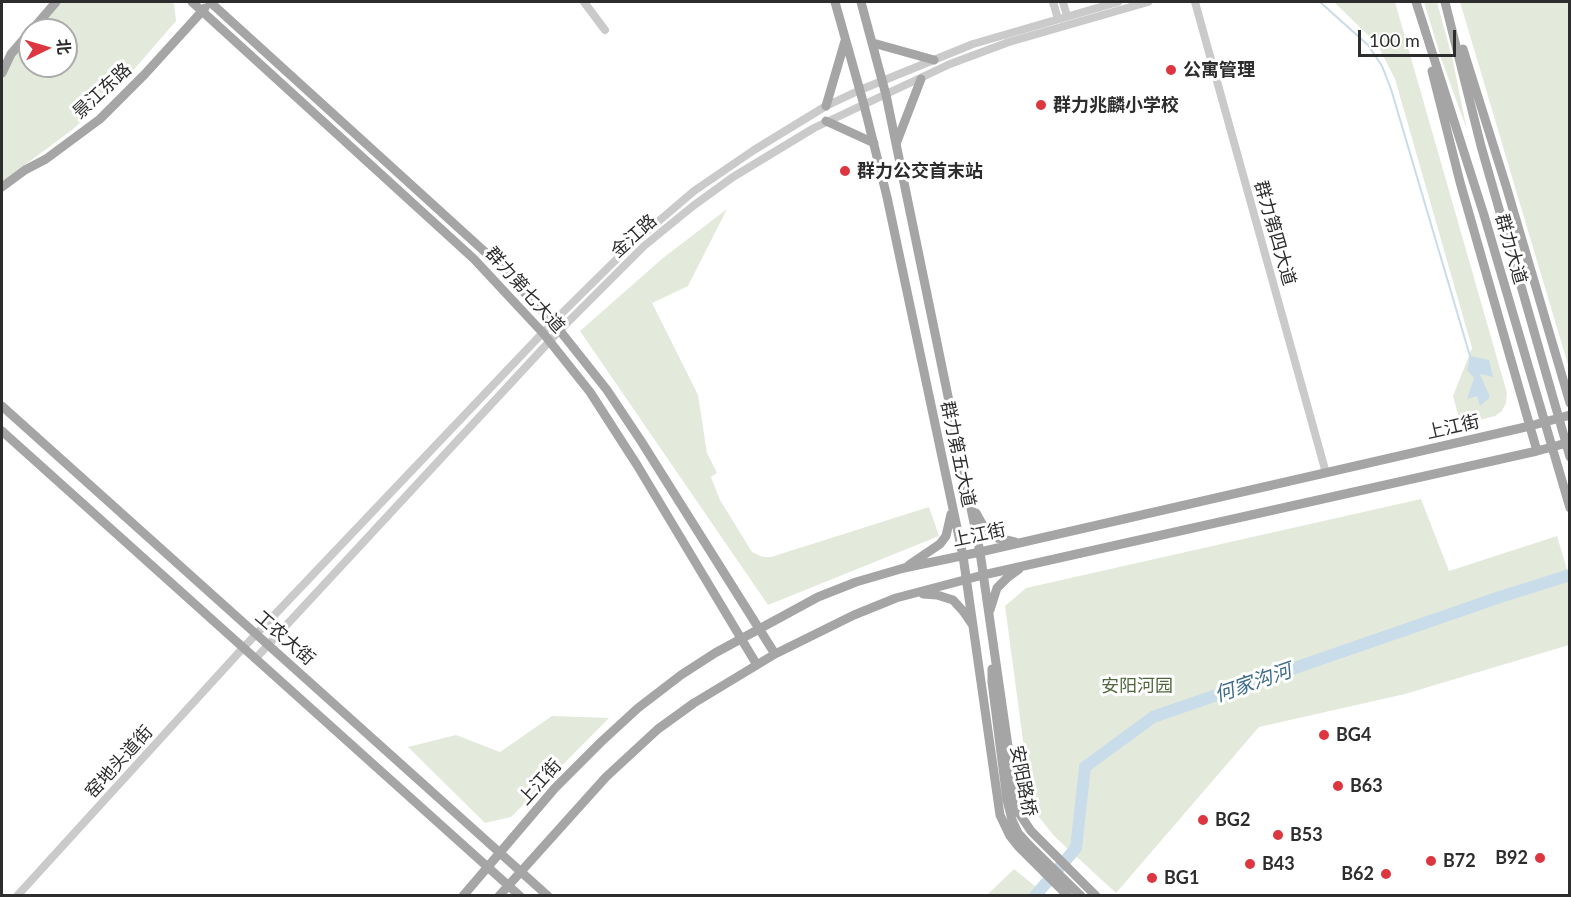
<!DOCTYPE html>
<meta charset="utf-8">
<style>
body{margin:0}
#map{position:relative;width:1571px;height:897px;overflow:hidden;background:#fff;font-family:Lato,"Noto Sans SC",sans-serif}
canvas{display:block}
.frame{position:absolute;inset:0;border:3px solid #2d2d2d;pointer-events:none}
.north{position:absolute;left:18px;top:18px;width:60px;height:60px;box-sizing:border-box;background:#fff;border:2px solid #ababab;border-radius:50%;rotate:85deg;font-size:16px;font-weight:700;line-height:24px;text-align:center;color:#2d2d2d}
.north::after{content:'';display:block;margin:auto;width:21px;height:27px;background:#dd3641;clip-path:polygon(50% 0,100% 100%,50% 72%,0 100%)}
.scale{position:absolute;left:1358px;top:30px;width:98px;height:27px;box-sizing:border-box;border:3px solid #2d2d2d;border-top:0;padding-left:8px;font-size:18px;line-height:21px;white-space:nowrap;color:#2d2d2d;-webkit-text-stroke:4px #fff;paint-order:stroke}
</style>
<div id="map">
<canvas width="1571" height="897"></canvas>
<div class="frame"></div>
<div class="north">北</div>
<div class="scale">100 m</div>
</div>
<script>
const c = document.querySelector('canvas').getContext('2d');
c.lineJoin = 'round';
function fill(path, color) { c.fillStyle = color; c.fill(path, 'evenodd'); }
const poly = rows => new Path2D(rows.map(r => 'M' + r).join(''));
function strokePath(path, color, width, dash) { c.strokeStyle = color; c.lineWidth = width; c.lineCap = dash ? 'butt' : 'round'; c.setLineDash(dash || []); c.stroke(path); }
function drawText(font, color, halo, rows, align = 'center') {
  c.font = font + ' Lato,"Noto Sans SC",sans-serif'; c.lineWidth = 6; c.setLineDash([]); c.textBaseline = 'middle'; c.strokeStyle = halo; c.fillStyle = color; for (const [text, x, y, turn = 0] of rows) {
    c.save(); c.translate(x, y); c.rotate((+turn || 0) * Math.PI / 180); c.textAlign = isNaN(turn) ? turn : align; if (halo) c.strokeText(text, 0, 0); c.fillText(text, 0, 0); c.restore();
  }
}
fill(poly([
 [61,2,171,2,174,4,176,21,118,88,72,130,2,182,2,80,13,58,30,35,30,66,66,66,66,30,34,30],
 [1334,2,1395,2,1507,393,1506,403,1502,411,1495,416,1461,425,1453,396,1472,348,1395,79,1377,44],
 [1424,2,1437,2,1452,57,1467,130,1441,58],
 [1460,2,1569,2,1569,368,1517,194],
 [727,209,688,286,652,303,698,395,707,453,717,473,711,477,720,500,752,552,763,557,771,557,929,507,939,536,768,605,580,331,663,258],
 [1421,499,1449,571,1557,536,1569,576,1569,645,1405,694,1259,727,1116,893,1054,836,1032,808,1005,606,1026,588],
 [552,716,609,718,511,817,485,823,408,747,456,735,500,752],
 [1014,869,1046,895,987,895]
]), '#e3eadb');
fill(poly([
 [1470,356,1489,360,1493,377,1480,374,1490,397,1480,406,1477,396,1467,399,1474,378,1467,370]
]), '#c8dce9');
strokePath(poly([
 [1320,2,1368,45,1382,66,1391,89,1470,356]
]), '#c8dce9', 2);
strokePath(poly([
 [1035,896,1076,848,1085,767,1153,717,1500,597,1570,575]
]), '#c8dce9', 12);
strokePath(poly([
 [584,2,605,30],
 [1053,2,1058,19],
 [1063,2,1067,16],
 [1195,2,1326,473],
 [255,659,560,330,644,246,693,206,733,177,814,128,950,64,1009,42,1148,2],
 [17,896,243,648,553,322,633,243,694,191,754,150,826,106,860,90,973,44,1118,2]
]), '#cacaca', 8);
strokePath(poly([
 [192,2,474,259,543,333,590,392,637,465,757,665],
 [210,2,484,251,553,322,607,390,641,441,775,654],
 [835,2,864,105,887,197,963,556,1000,815,1010,836,1018,846,1068,896],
 [861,2,886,95,980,552,1016,802,1019,813,1031,831,1096,896],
 [1416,2,1484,215,1570,508],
 [1445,2,1481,146,1570,457],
 [32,30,56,2],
 [873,43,934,60],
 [1463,49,1507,189,1570,403],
 [1432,71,1460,182,1537,451],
 [2,73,11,54,30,32],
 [826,106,845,41],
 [826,121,874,143],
 [896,144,921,79],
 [2,187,25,170,46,159,100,119,145,74,205,8],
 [2,406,548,896],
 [2,431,520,896],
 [976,513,986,531,993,537,1015,542],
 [909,565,940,544,946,536,951,514],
 [923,594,937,595,953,600,963,611,972,624],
 [990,610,997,588,1008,577,1019,569],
 [992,669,992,682,1007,800,1012,820,1018,833,1029,845,1081,896],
 [463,896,555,788,601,742,638,708,681,675,715,653,818,597,856,582,904,568,980,552,1530,426,1570,415],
 [499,896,606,777,658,729,694,703,775,654,854,615,896,598,983,575,1537,451,1570,442]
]), '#a5a5a5', 9);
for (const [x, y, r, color] of [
 [1171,70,6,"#dd3641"],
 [1041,105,6,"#dd3641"],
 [845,171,6,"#dd3641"],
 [1324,735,6,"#dd3641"],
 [1338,786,6,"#dd3641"],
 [1203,820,6,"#dd3641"],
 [1278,835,6,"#dd3641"],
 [1540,858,6,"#dd3641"],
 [1431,861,6,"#dd3641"],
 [1250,864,6,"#dd3641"],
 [1386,874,6,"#dd3641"],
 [1152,878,6,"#dd3641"]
]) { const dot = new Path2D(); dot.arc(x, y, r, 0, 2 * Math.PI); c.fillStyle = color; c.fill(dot); strokePath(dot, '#fff', 2); }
drawText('bold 18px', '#2d2d2d', '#fff', [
 ["公寓管理",1183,70],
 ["群力兆麟小学校",1053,105],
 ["群力公交首末站",857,171],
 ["BG4",1336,735],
 ["B63",1350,786],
 ["BG2",1215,820],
 ["B53",1290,835],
 ["B92",1528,858,"right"],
 ["B72",1443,861],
 ["B43",1262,864],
 ["B62",1374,874,"right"],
 ["BG1",1164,878]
], 'left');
drawText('18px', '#2d2d2d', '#fff', [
 ["景江东路",102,91,-43],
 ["群力第四大道",1275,233,74],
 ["金江路",634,236,-42],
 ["群力大道",1511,249,74],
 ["群力第七大道",525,290,48],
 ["上江街",1453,427,-13],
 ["群力第五大道",958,454,78],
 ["上江街",979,535,-12],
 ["工农大街",285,638,41],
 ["窑地头道街",119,762,-48],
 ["安阳路桥",1023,781,79],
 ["上江街",540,782,-48]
]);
drawText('18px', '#50673d', '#fff', [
 ["安阳河园",1137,686]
]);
drawText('italic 20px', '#3f6d8b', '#fff', [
 ["何家沟河",1253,683,-19]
]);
</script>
